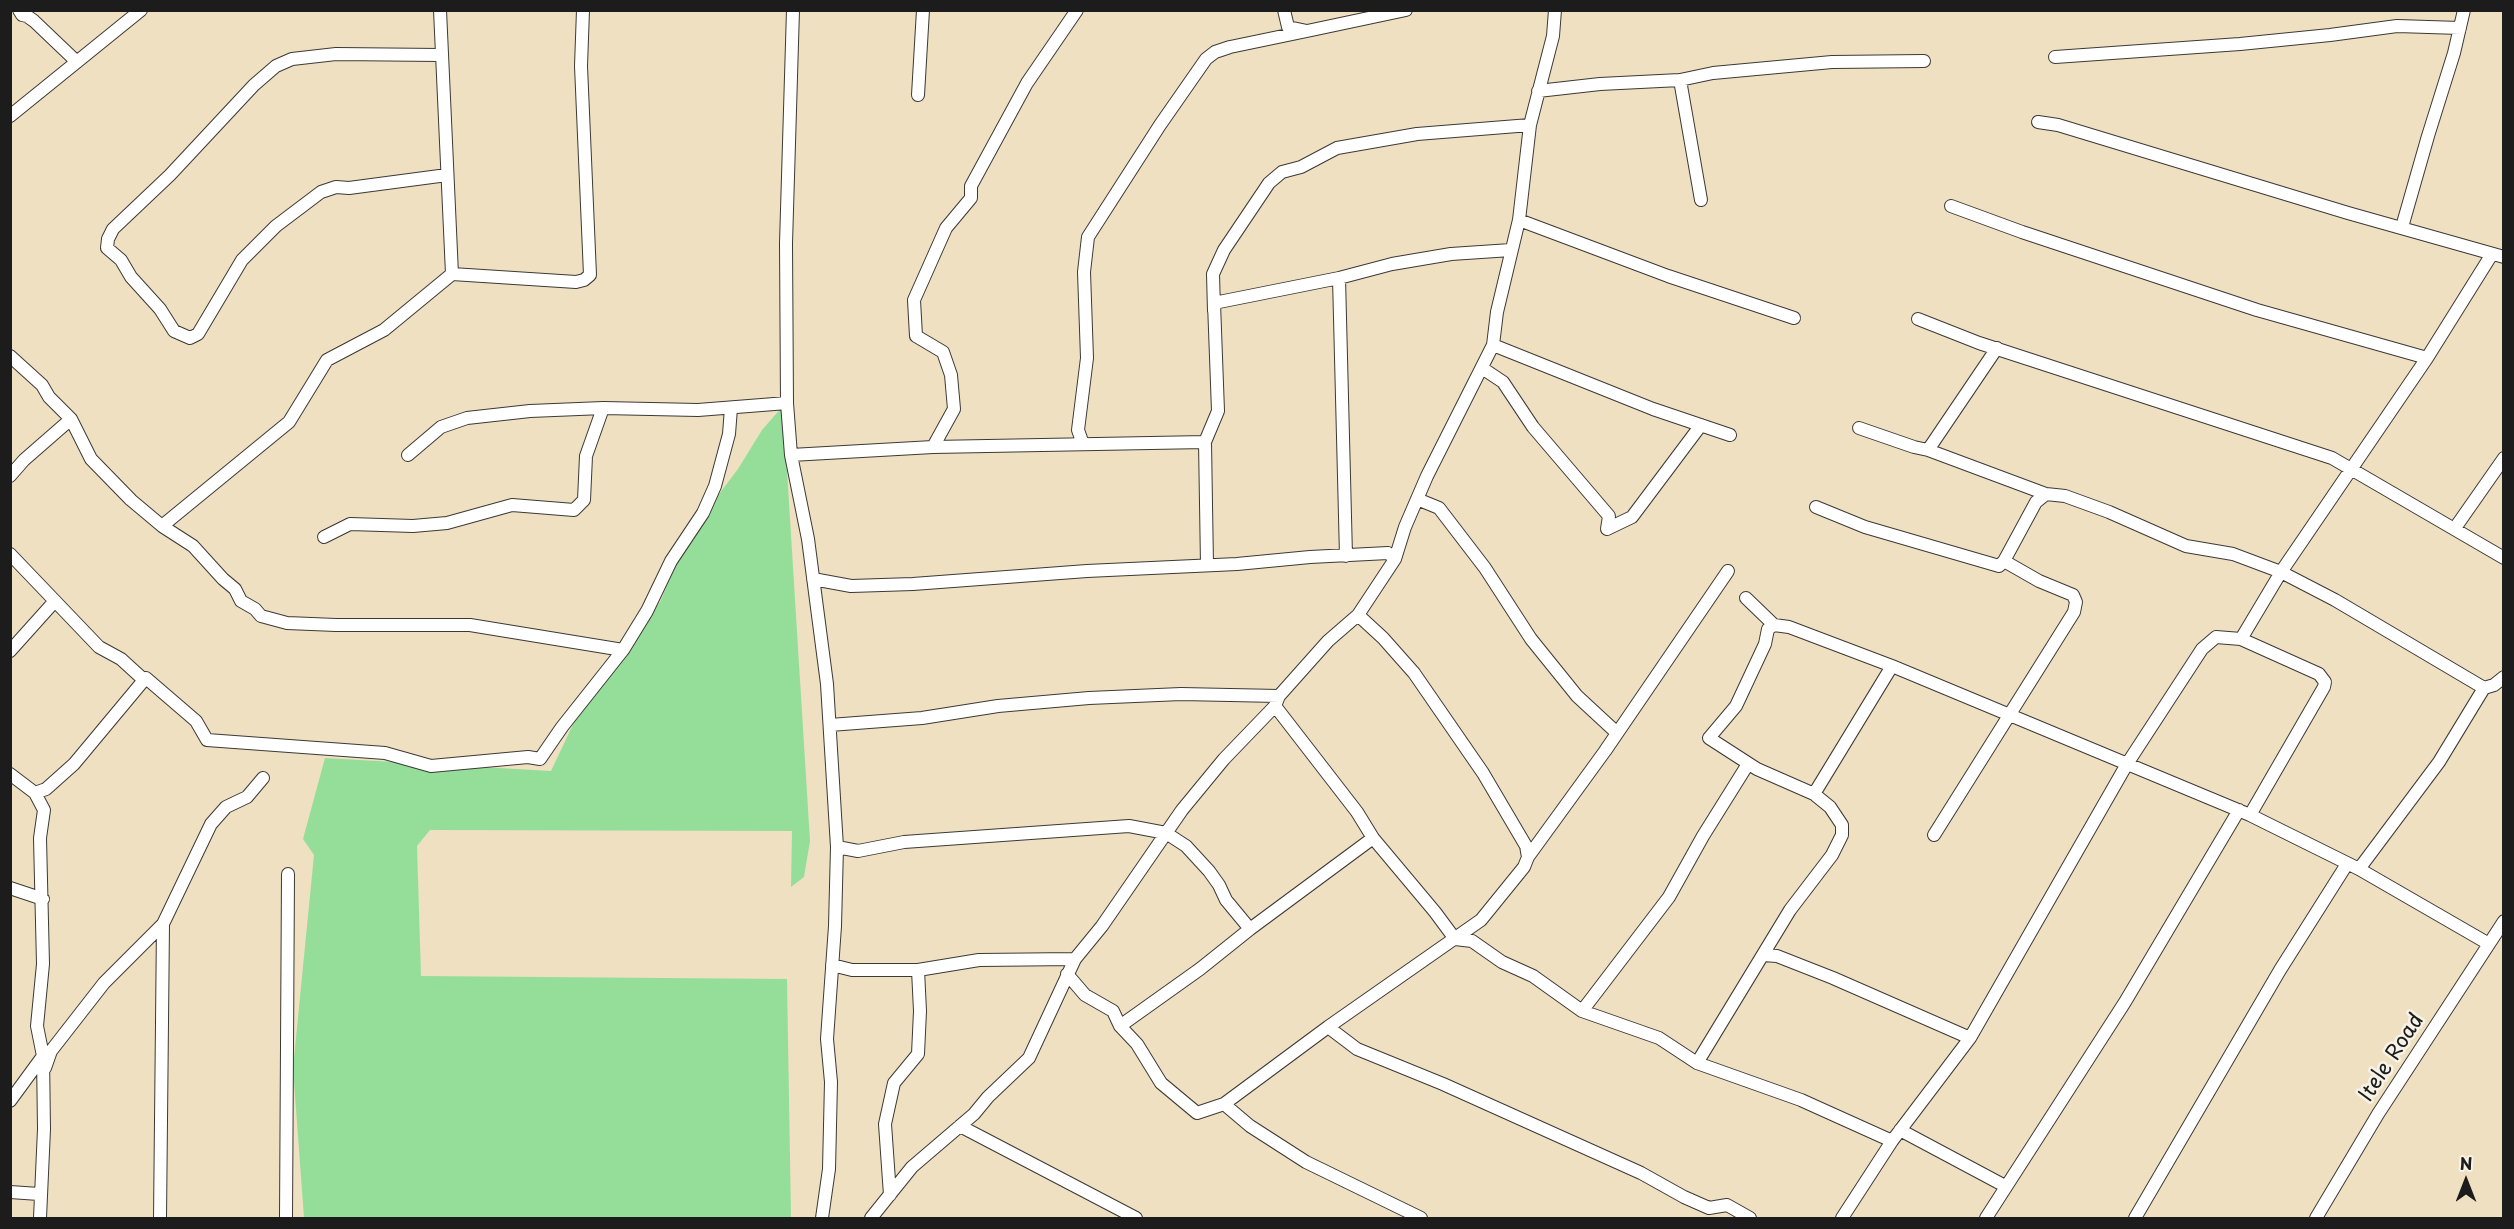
<!DOCTYPE html>
<style>
body{margin:0}
#map{position:relative;width:2514px;height:1229px;overflow:hidden;background:#efe0c1;font-family:"Playpen Sans",sans-serif}
canvas{display:block}
.frame{position:absolute;inset:0;border:12px solid #1c1c1c;pointer-events:none}
.north{position:absolute;left:2436px;top:1151px;width:60px;height:60px;-webkit-text-stroke:4px #f7f3e8;paint-order:stroke;rotate:0deg;font-size:16px;font-weight:700;line-height:24px;text-align:center;color:#1c1c1c}
.north::after{content:'';display:block;margin:auto;width:21px;height:27px;background:#1c1c1c;clip-path:polygon(50% 0,100% 100%,50% 72%,0 100%)}
</style>
<div id="map">
<canvas width="2514" height="1229"></canvas>
<div class="frame"></div>
<div class="north">N</div>
</div>
<script>
const c = document.querySelector('canvas').getContext('2d');
c.lineJoin = 'round';
function fill(path, color) { c.fillStyle = color; c.fill(path, 'evenodd'); }
const poly = rows => new Path2D(rows.map(r => 'M' + r).join(''));
function strokePath(path, color, width, dash) { c.strokeStyle = color; c.lineWidth = width; c.lineCap = dash ? 'butt' : 'round'; c.setLineDash(dash || []); c.stroke(path); }
function drawText(font, color, halo, rows, align = 'center') {
  c.font = font + ' "Playpen Sans",sans-serif'; c.lineWidth = 5; c.setLineDash([]); c.textBaseline = 'middle'; c.strokeStyle = halo; c.fillStyle = color; for (const [text, x, y, turn = 0] of rows) {
    c.save(); c.translate(x, y); c.rotate((+turn || 0) * Math.PI / 180); c.textAlign = isNaN(turn) ? turn : align; if (halo) c.strokeText(text, 0, 0); c.fillText(text, 0, 0); c.restore();
  }
}
fill(poly([
 [783,406,810,841,804,877,791,887,792,831,430,830,417,846,421,976,787,979,791,1218,304,1218,293,1068,314,855,303,839,325,758,551,771,576,718,660,602,691,531,738,469,762,430]
]), '#95de99');
const minor = poly([
 [19,10,22,15,27,16,34,21,77,62],
 [440,10,452,274],
 [793,10,786,243,787,403,791,455,808,539,827,684,837,847,835,926,827,1039,831,1082,829,1169,822,1218],
 [1284,10,1288,27,1307,31,1406,10],
 [440,55,336,54,292,59,276,66,254,85,170,175,113,229,108,239,107,248,121,260,131,277,160,309,174,331,190,338,198,334,242,260,276,226,321,192,336,187,349,188,447,175],
 [2055,57,2240,44,2330,35,2397,26,2460,28],
 [1680,80,1701,200],
 [1538,91,1600,84,1680,80,1713,73,1832,62,1924,61],
 [918,95,923,10],
 [10,116,141,10],
 [2038,122,2058,125,2348,213,2504,257],
 [1951,206,2022,232,2257,310,2427,358],
 [1519,220,1668,276,1794,318],
 [2402,227,2428,136,2454,53,2464,10],
 [1339,278,1346,556],
 [1214,311,1213,274,1224,250,1269,183,1282,172,1301,167,1337,148,1417,134,1530,125],
 [1918,319,1979,343,2332,458,2504,558],
 [1493,345,1653,409,1730,435],
 [10,356,42,385,49,397,71,419,91,459,131,500,162,526,193,546,223,579,235,589,241,601,255,609,261,616,287,623,336,625,470,625,623,650],
 [1482,368,1503,382,1533,427,1609,516,1607,529,1632,517,1701,425],
 [1859,428,1914,447,1928,450,1997,348],
 [1083,444,1078,430,1087,358,1084,272,1088,237,1160,125,1206,59,1215,52,1230,47,1307,31],
 [933,447,954,409,951,375,943,352,916,336,914,300,946,228,971,198,971,186,1027,83,1077,10],
 [1928,450,2046,494],
 [408,455,441,427,467,418,530,411,603,408,698,410,787,403],
 [791,455,933,447,1205,442],
 [10,476,24,460,71,419],
 [1417,499,1439,508,1485,568,1531,639,1577,696,1617,733],
 [1816,507,1865,527,1999,566,2004,561,2036,502,2046,494,2065,496,2109,512,2186,546,2233,554,2281,572,2335,600,2484,688],
 [162,526,289,422,327,360,384,330,452,274,576,282,584,280,590,275,581,66,583,10],
 [2455,528,2504,458],
 [324,537,350,524,413,526,447,523,512,505,574,510,584,500,586,456,603,408],
 [10,554,99,647,121,659,144,680,146,678,196,721,207,740,385,753,431,766,528,757,540,759,562,727,623,650,647,611,671,561,703,513,715,486,729,434,731,408],
 [1207,565,1205,442,1218,411,1214,303,1339,278,1392,264,1451,254,1511,250],
 [813,579,851,586,913,584,1087,571,1237,564,1310,557,1388,553,1395,559],
 [1746,598,1774,625],
 [2241,639,2281,572,2427,358,2492,254],
 [10,651,54,602],
 [1892,666,1814,794,1757,769,1709,738,1736,706,1765,644,1768,629,1774,625,1789,627,1892,666,2250,815,2359,869,2489,944],
 [1275,706,1357,812,1373,838,1435,912,1455,939,1472,941,1502,962,1533,976,1582,1011,1659,1038,1697,1063,1801,1100,1892,1141],
 [830,725,922,718,998,706,1089,698,1181,694,1279,696],
 [10,774,35,793],
 [1934,835,2074,612,2076,602,2073,595,2039,581,2004,561],
 [837,847,858,851,904,842,1129,826,1166,833,1186,846,1209,871,1219,885,1226,900,1250,929],
 [1528,857,1605,751,1728,571],
 [2359,869,2439,762,2484,688,2494,685,2504,677],
 [10,888,43,899],
 [1763,955,1777,956,1833,978,1970,1038],
 [832,965,852,970,918,970,979,960,1075,959],
 [1067,974,1085,995,1113,1011,1120,1026,1137,1044,1161,1083,1197,1113,1224,1104,1250,1126,1306,1162,1421,1218],
 [1582,1011,1669,897,1703,836,1748,764],
 [1120,1026,1200,969,1250,929,1373,838],
 [1328,1027,1357,1049,1443,1084,1641,1173,1684,1197,1709,1208,1727,1205,1750,1218],
 [1697,1063,1790,910,1832,855,1842,835,1842,825,1830,807,1814,794],
 [45,1068,51,1051,104,983,163,924],
 [10,1101,43,1056],
 [1224,1104,1328,1027,1481,920,1524,867,1528,857,1526,846,1483,773,1414,673,1383,638,1358,615],
 [960,1126,1136,1218],
 [1900,1130,2005,1186],
 [10,1192,39,1194],
 [890,1195,885,1124,894,1083,918,1054,920,1011,918,970],
 [40,1218,44,1129,43,1056,37,1026,43,964,40,838,44,810,35,793,46,789,74,764,144,680],
 [160,1218,163,924,211,824,226,807,247,797,263,778],
 [286,1218,288,874],
 [871,1218,912,1167,974,1114,988,1097,1029,1058,1075,959,1102,926,1182,810,1224,759,1275,706,1279,696,1328,641,1358,615,1395,559,1405,527,1427,476,1493,345,1497,312,1519,220,1530,125,1553,36,1555,10],
 [1842,1218,1892,1141,1970,1038,2127,764,2202,649,2216,637,2241,639,2319,674,2325,682,2324,687,2250,815],
 [1986,1218,2125,1002,2239,810],
 [2135,1218,2280,970,2347,864],
 [2316,1218,2378,1114,2504,921]
]);
strokePath(minor, '#3c3935', 14);
strokePath(minor, '#fff', 12);
drawText('21px', '#1c1c1c', '#f7f3e8', [
 ["Itele Road",2392,1058,-57]
]);
</script>
